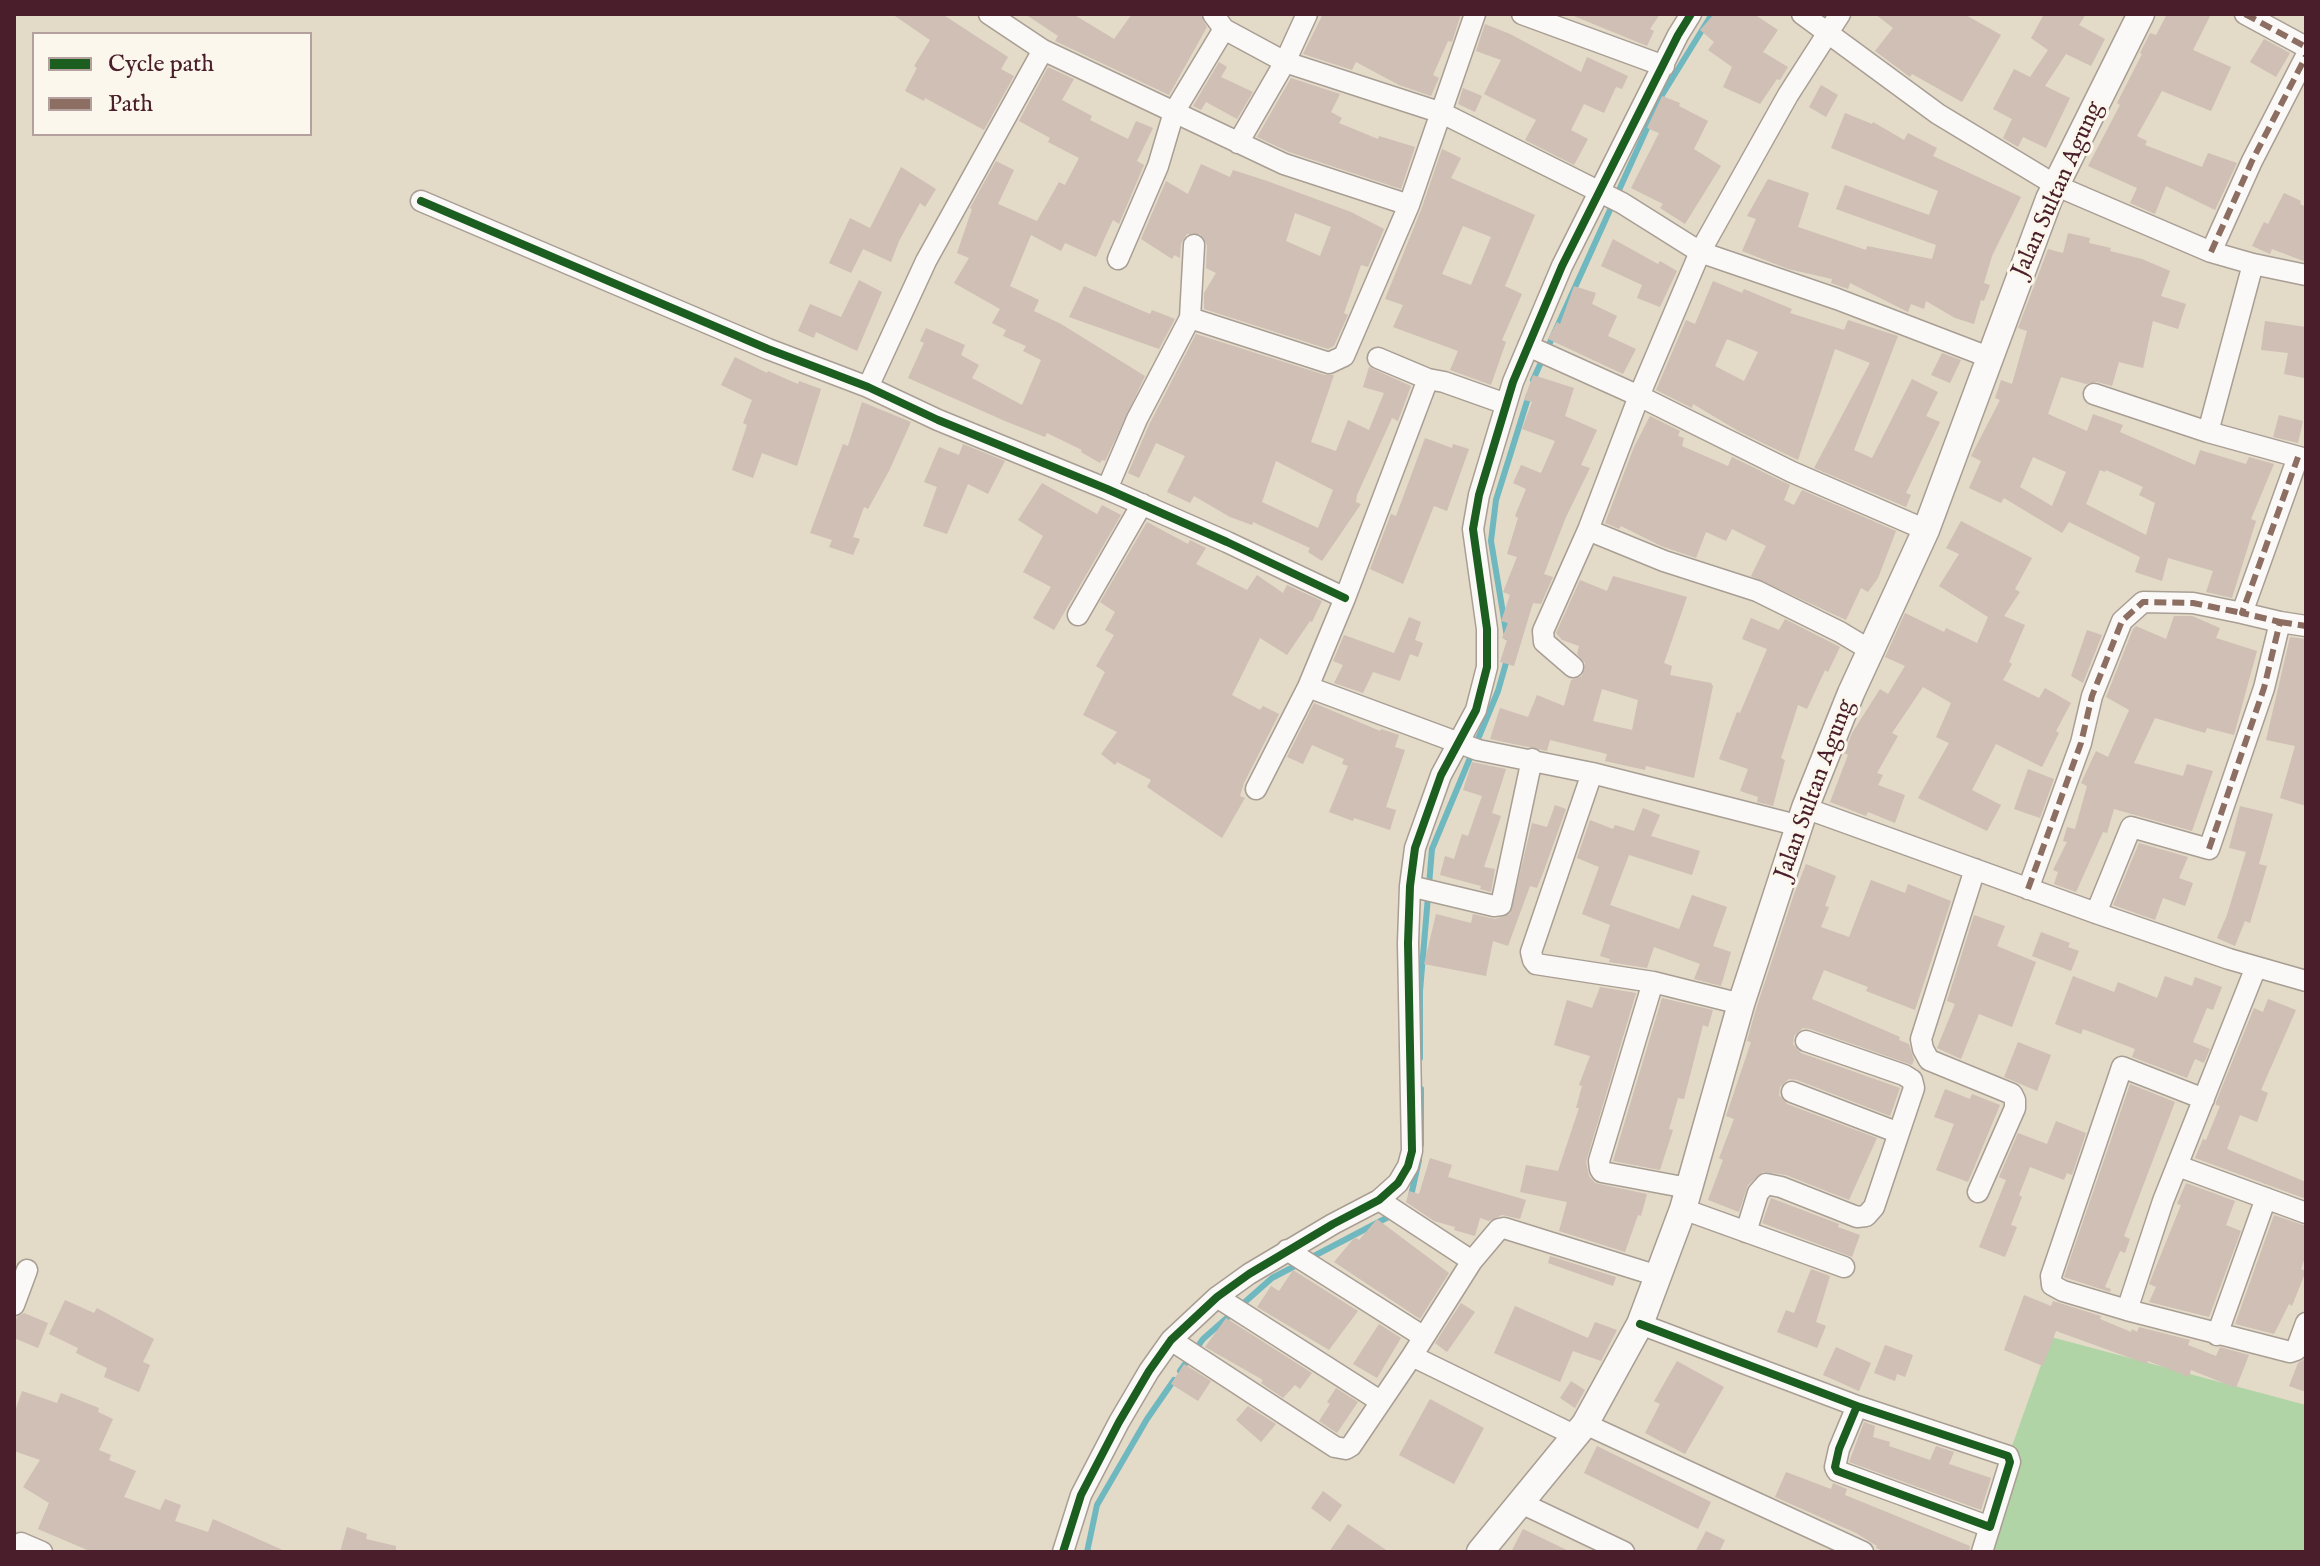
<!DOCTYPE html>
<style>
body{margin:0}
#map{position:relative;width:2320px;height:1566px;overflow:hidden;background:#e3dac8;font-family:"IM FELL English",serif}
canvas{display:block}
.frame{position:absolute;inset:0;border:16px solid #4a1f2b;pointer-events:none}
.legend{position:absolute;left:32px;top:32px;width:280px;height:104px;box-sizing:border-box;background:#fbf7ec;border:2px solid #b4a19f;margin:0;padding:10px 14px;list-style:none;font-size:24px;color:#4a1f2b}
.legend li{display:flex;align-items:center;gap:16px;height:40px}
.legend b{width:40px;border:2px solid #b4a19f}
</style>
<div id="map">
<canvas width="2320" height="1566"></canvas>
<div class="frame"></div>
<ul class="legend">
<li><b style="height:10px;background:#1b5e20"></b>Cycle path</li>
<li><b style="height:10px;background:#8d6e63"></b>Path</li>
</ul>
</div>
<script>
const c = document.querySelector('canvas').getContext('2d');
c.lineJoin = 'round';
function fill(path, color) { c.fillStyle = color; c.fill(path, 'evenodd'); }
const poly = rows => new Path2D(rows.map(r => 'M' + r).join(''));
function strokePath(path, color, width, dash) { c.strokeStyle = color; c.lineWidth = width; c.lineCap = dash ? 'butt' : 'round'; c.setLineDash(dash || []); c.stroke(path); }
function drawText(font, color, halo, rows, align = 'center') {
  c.font = font + ' "IM FELL English",serif'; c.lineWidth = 6; c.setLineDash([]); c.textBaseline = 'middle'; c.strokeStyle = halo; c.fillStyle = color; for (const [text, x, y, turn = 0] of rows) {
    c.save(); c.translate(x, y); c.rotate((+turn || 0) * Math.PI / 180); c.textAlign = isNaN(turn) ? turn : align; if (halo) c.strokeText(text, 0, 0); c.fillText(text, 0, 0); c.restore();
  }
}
fill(poly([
 [2051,1337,2306,1405,2306,1552,1974,1552]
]), '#b1d4a6');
strokePath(poly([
 [1533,380,1662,95,1712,14],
 [1507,637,1491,541,1496,500,1529,395],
 [1420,1058,1420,991,1432,849,1498,691,1508,656],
 [1421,1089,1421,1145],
 [1411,1196,1419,1160],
 [1180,1371,1203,1339,1272,1278,1394,1214],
 [1087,1552,1097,1505,1147,1419,1174,1380]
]), '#6fb8bf', 6);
fill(poly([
 [892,14,942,14,1008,57,1001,69,1014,76,984,130,925,98,924,101,905,91,917,68,914,66,930,40],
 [1025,14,1073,14,1114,39,1132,14,1200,14,1207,27,1169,95,1055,41,1058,36],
 [1323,14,1461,14,1452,42,1448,41,1433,75,1439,78,1431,96,1399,85,1356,62,1352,70,1303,54],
 [1569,14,1660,14,1650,29,1654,31,1647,46],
 [1714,14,1754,14,1778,30,1763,52,1788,67,1780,80,1777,79,1760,104,1723,87,1732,67,1708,50,1714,42,1700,30],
 [1875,14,1964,14,2001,35,1962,102,1912,74,1910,77,1875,51,1893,28],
 [2044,14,2086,14,2079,25,2105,39,2091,66,2066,54,2045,86,2070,98,2046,148,2023,137,2018,147,2003,138,2012,119,1993,109,2014,69,2030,77,2048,50,2031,38],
 [2167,14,2211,14,2193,50,2231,67,2211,111,2162,91,2137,136,2147,141,2145,145,2202,167,2208,153,2237,163,2215,210,2166,186,2155,214,2130,203,2137,188,2088,166,2120,105,2117,103,2142,54,2140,53,2150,33,2156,35],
 [1485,24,1510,34,1581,72,1587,57,1628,76,1622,89,1616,87,1604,113,1584,104,1571,130,1588,139,1574,165,1525,140,1536,120,1484,94,1501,60,1476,51],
 [2264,39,2290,53,2276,77,2250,62],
 [1219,62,1227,67,1221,77,1253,92,1237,119,1206,102,1201,110,1193,106],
 [1048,67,1074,79,1062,100,1092,116,1090,120,1128,139,1136,121,1153,128,1137,161,1144,165,1119,224,1113,220,1096,257,1065,243,1061,251,1031,235,1010,286,1039,300,1034,311,1061,324,1145,376,1105,461,1102,460,1100,463,1081,452,1082,450,1047,433,1045,437,1005,421,908,378,924,343,920,341,926,328,965,345,961,355,979,365,972,378,1022,405,1041,360,1023,351,1026,346,1003,336,1006,330,992,323,1000,309,954,283,969,258,957,253,972,209,970,208,996,161,1014,170,998,204,1037,221,1059,182,1065,185,1079,158,1048,142,1050,138,1019,121],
 [1291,78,1340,94,1331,112,1342,118,1339,123,1378,139,1379,136,1415,147,1401,189,1289,152,1257,137],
 [1821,85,1838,95,1826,117,1809,107],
 [1463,88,1482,96,1475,112,1458,104],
 [1662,96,1680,103,1679,106,1708,121,1694,149,1721,166,1685,224,1660,208,1663,204,1631,188,1659,133,1647,128],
 [1845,113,1872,124,1873,122,1904,140,1908,133,1937,148,1933,156,2021,197,1992,256,1984,283,1990,285,1984,301,1981,300,1974,324,1955,318,1926,301,1924,309,1911,304,1908,312,1850,283,1848,289,1831,283,1832,279,1788,269,1742,251,1756,219,1747,216,1768,179,1809,193,1798,227,1866,250,1867,246,1932,259,1936,245,1836,209,1845,185,1929,215,1938,191,1831,148],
 [1442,149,1461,158,1451,178,1535,215,1505,286,1522,294,1502,340,1506,342,1491,385,1450,370,1458,351,1393,327,1403,305,1385,299,1421,210],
 [1463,226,1491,237,1471,285,1442,274],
 [1201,164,1230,177,1233,170,1267,181,1351,212,1384,229,1368,267,1361,265,1344,313,1348,315,1334,346,1328,349,1204,309,1204,293,1216,273,1206,268,1207,245,1200,234,1187,234,1181,244,1180,258,1174,255,1172,259,1141,239,1166,181,1188,194],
 [1295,213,1331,227,1320,256,1286,241],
 [901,167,936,189,925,207,920,203,899,241,891,262,863,249,851,273,829,263,850,218,870,228],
 [2284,193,2301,201,2300,204,2306,207,2306,262,2272,249,2270,254,2252,246,2264,222,2268,224],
 [2068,233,2090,238,2089,243,2111,248,2110,251,2142,259,2170,271,2161,296,2186,304,2178,329,2153,321,2143,368,2119,362,2112,386,2097,382,2086,384,2061,377,2048,414,2087,431,2093,414,2123,425,2120,432,2195,465,2200,450,2246,464,2249,457,2274,464,2251,519,2256,521,2232,598,2206,592,2213,571,2168,558,2162,581,2135,572,2140,557,2069,522,2062,533,2004,498,2001,503,1969,488,1981,461,1971,456,2000,400,1995,398,2001,380,2012,384,2027,331,2018,328,2048,249,2063,253],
 [2033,457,2066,472,2052,506,2020,487],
 [2100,470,2105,472,2106,470,2143,487,2139,495,2155,503,2146,535,2086,504],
 [1613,239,1658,264,1660,261,1677,271,1660,307,1637,298,1642,285,1601,266],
 [859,280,882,292,857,351,816,332,814,338,798,331,810,304,841,317],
 [1713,281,1742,293,1744,289,1792,309,1790,313,1844,330,1848,320,1898,336,1854,450,1872,458,1912,379,1938,392,1926,416,1940,422,1906,493,1911,495,1906,507,1814,468,1870,363,1835,349,1798,460,1740,432,1693,404,1692,408,1656,390,1686,320,1695,324],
 [1727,339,1758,352,1744,381,1715,366],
 [1084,286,1150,314,1152,310,1175,319,1159,349,1069,317],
 [1574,286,1596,293,1592,304,1617,316,1608,336,1636,349,1623,374,1548,339,1557,322,1560,324],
 [2265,321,2306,327,2304,378,2284,374,2288,353,2261,350],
 [1196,334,1325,375,1334,375,1311,442,1336,451,1348,420,1369,430,1384,393,1363,387,1369,367,1411,386,1398,421,1392,418,1357,495,1356,502,1361,504,1322,561,1308,552,1310,548,1253,522,1252,525,1230,517,1194,496,1190,503,1167,492,1185,456,1156,443,1139,478,1128,473,1149,425],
 [1276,461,1333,490,1318,528,1262,502],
 [1942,353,1961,360,1950,383,1931,375],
 [735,357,767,373,768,371,798,384,799,381,821,389,797,466,762,453,753,478,732,470,747,425,743,423,752,400,721,385],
 [1533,375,1574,388,1565,416,1597,430,1581,465,1590,468,1566,517,1544,574,1553,577,1541,604,1533,603,1514,666,1500,662,1507,640,1502,638,1508,623,1501,621,1510,595,1503,592,1517,557,1507,554,1518,518,1515,516,1526,489,1513,483,1521,465,1541,473,1555,441,1522,429,1532,402,1524,400],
 [862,402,911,422,889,471,868,509,864,507,853,537,860,539,853,555,829,547,832,540,810,533,843,444,848,446],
 [2279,415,2303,421,2298,443,2273,437],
 [1650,416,1680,431,1678,436,1684,438,1682,446,1728,466,1732,457,1790,485,1784,500,1794,505,1802,490,1896,531,1878,578,1868,592,1861,588,1846,620,1751,576,1766,546,1732,529,1726,541,1706,532,1696,558,1661,546,1621,526,1619,529,1605,523,1634,447],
 [1425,438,1452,448,1453,444,1469,449,1447,511,1434,506,1403,584,1370,569,1391,514,1396,516],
 [963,444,1005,461,988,494,968,484,947,534,923,526,937,487,924,482,939,447,959,455],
 [1042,483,1097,514,1102,505,1121,515,1054,630,1033,618,1051,587,1023,572,1043,536,1018,520],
 [1961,521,2032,558,2015,589,2020,592,2004,616,2025,625,2009,662,2012,664,2003,680,2039,698,2045,688,2071,703,2056,731,2059,733,2042,767,1996,744,1972,790,2001,805,1987,831,1918,798,1949,743,1936,737,1951,703,1923,687,1892,733,1898,736,1877,773,1883,775,1878,785,1905,795,1895,823,1868,812,1866,816,1830,802,1848,755,1844,753,1852,733,1880,689,1888,694,1905,666,1885,657,1905,613,1944,632,1946,628,1977,643,1988,617,1939,586,1959,554,1946,548],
 [1147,522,1188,544,1190,540,1206,548,1196,564,1247,590,1257,575,1283,593,1287,585,1322,601,1312,622,1310,621,1287,655,1260,638,1232,695,1260,710,1263,706,1279,714,1244,783,1240,796,1245,798,1222,838,1147,787,1151,780,1117,762,1115,765,1101,754,1117,732,1083,715,1105,672,1096,666,1114,635,1105,630,1115,612,1100,602],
 [1613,576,1687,597,1664,663,1672,666,1670,675,1711,683,1713,686,1694,778,1646,766,1645,770,1605,761,1607,754,1550,740,1547,751,1490,739,1500,708,1528,717,1537,695,1564,706,1571,680,1582,676,1585,663,1577,654,1579,646,1562,640,1556,633,1580,580,1607,591],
 [1602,689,1638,700,1632,730,1593,721],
 [2174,616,2192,616,2220,628,2216,638,2257,651,2234,735,2207,728,2205,733,2155,718,2134,763,2183,776,2187,764,2213,771,2192,831,2114,809,2107,833,2103,832,2076,892,2054,884,2058,872,2053,870,2067,842,2063,841,2067,827,2075,829,2087,786,2081,783,2096,751,2108,757,2129,710,2106,697,2133,629,2136,626,2166,639],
 [1409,617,1421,622,1415,640,1423,643,1418,657,1410,654,1400,681,1373,672,1363,693,1334,683,1343,665,1333,661,1344,635,1394,653],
 [1751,618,1779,630,1785,619,1840,647,1828,672,1825,670,1807,709,1798,705,1781,758,1785,760,1773,806,1757,802,1758,797,1740,791,1748,769,1719,759,1737,712,1740,713,1767,649,1742,639],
 [2087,630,2102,635,2083,683,2071,676],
 [2290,637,2306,639,2306,806,2280,798,2295,746,2266,740],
 [1314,703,1380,731,1381,729,1399,735,1395,747,1405,750,1386,807,1396,810,1390,830,1354,818,1353,821,1329,812,1348,766,1342,764,1344,759,1312,745,1303,764,1287,757],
 [1472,762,1506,769,1492,813,1501,816,1484,867,1495,869,1491,892,1480,889,1481,886,1440,875,1445,856,1454,859,1462,834,1468,836,1482,796,1463,790],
 [2028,769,2054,779,2040,818,2014,809],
 [1555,805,1566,809,1543,873,1537,888,1530,886,1508,946,1493,941,1486,976,1424,964,1436,914,1471,923,1473,914,1495,919,1510,914,1532,823,1547,827],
 [2240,806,2273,814,2259,864,2267,866,2250,923,2245,921,2235,946,2217,938,2227,915,2246,852,2229,848],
 [1643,808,1660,815,1651,836,1700,851,1692,875,1629,855,1610,905,1679,929,1692,895,1727,907,1713,946,1731,952,1721,986,1694,979,1700,964,1654,947,1647,968,1609,962,1610,959,1600,956,1610,925,1582,914,1599,867,1577,858,1590,820,1613,829,1615,825,1634,831],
 [2139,843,2188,857,2179,878,2193,883,2185,906,2163,898,2155,920,2113,905],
 [1806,864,1836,876,1825,906,1829,907,1821,927,1849,937,1871,880,1905,893,1908,884,1951,901,1915,1010,1866,991,1868,987,1824,970,1812,999,1900,1037,1899,1040,1909,1044,1914,1060,1912,1065,1810,1029,1803,1028,1794,1036,1793,1044,1801,1053,1900,1088,1890,1116,1797,1080,1789,1079,1780,1087,1779,1095,1787,1104,1877,1138,1849,1200,1786,1175,1763,1172,1748,1185,1739,1212,1708,1200,1723,1160,1719,1158,1734,1119,1726,1116,1751,1042,1747,1041,1756,1009,1794,894],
 [1974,915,2005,926,1997,946,2036,962,2012,1027,1979,1014,1961,1059,1937,1048,1955,1004,1947,1001],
 [2041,932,2070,943,2068,947,2079,951,2071,971,2032,956],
 [2073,976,2114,992,2118,982,2157,998,2165,976,2192,986,2195,977,2222,987,2213,1010,2207,1008,2193,1042,2210,1049,2204,1063,2195,1059,2187,1078,2132,1057,2135,1049,2083,1029,2081,1034,2055,1024],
 [1600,987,1636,993,1586,1162,1589,1176,1595,1183,1647,1194,1641,1216,1638,1215,1625,1252,1559,1231,1567,1202,1520,1192,1526,1165,1558,1171,1579,1108,1576,1108,1582,1086,1579,1085,1590,1056,1554,1045,1567,1000,1592,1008],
 [1662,998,1713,1010,1708,1027,1703,1025,1684,1099,1678,1098,1669,1129,1673,1130,1660,1170,1613,1161],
 [2268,999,2296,1010,2261,1090,2268,1093,2257,1122,2240,1115,2227,1149,2306,1182,2306,1199,2195,1158,2203,1139,2206,1140,2220,1106,2216,1105,2216,1102,2254,1008,2263,1012],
 [2018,1042,2051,1055,2037,1091,2004,1077],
 [2130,1084,2175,1102,2124,1236,2130,1239,2125,1253,2120,1251,2105,1287,2111,1289,2110,1292,2064,1277],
 [1945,1089,1970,1099,1972,1094,2000,1105,1968,1182,1936,1170,1954,1124,1934,1117],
 [2056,1121,2086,1133,2072,1175,2067,1173,2064,1180,2030,1167,2019,1195,2022,1197,2011,1225,2017,1227,2005,1257,1979,1247,2006,1180,1999,1177,2018,1133,2047,1144],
 [1430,1158,1452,1165,1448,1177,1526,1200,1520,1219,1502,1215,1489,1221,1480,1218,1475,1236,1454,1230,1455,1227,1434,1221,1406,1202,1409,1191,1419,1194],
 [2186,1183,2235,1201,2226,1225,2241,1231,2209,1317,2149,1302,2156,1287,2149,1284,2181,1205,2177,1204],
 [1771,1198,1839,1224,1838,1227,1860,1235,1852,1257,1762,1223],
 [2274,1215,2306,1226,2306,1255,2301,1269,2306,1271,2292,1306,2289,1304,2274,1334,2235,1324],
 [1377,1219,1449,1273,1420,1319,1334,1262,1355,1237,1359,1240],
 [1550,1256,1616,1277,1613,1286,1548,1263],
 [1811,1269,1830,1276,1816,1322,1826,1326,1817,1348,1777,1332,1786,1310,1794,1313],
 [1293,1270,1358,1311,1329,1350,1257,1307,1271,1286,1279,1291],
 [2024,1295,2051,1306,2053,1301,2101,1316,2100,1319,2131,1332,2132,1329,2137,1332,2139,1327,2190,1340,2188,1345,2216,1356,2220,1347,2249,1355,2236,1388,2191,1370,2189,1377,2148,1361,2147,1364,2056,1331,2043,1366,2004,1350],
 [65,1300,94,1313,97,1308,154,1339,143,1362,150,1365,139,1392,104,1377,107,1368,76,1353,78,1348,49,1334],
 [1461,1303,1475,1312,1447,1352,1435,1343],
 [1515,1306,1588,1338,1595,1322,1617,1330,1601,1361,1573,1351,1560,1382,1494,1353],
 [24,1313,48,1323,38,1348,14,1338,14,1325,17,1317],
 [1226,1318,1312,1373,1300,1389,1295,1385,1283,1398,1261,1383,1263,1380,1205,1347],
 [1379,1324,1401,1338,1377,1378,1353,1364],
 [1885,1345,1913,1355,1905,1377,1897,1374,1895,1381,1874,1373],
 [1836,1347,1871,1363,1859,1391,1823,1375],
 [2306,1358,2306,1392,2289,1386,2298,1363],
 [1677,1361,1724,1387,1685,1454,1645,1433,1660,1404,1654,1401],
 [1184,1364,1211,1381,1198,1401,1171,1384],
 [1571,1381,1585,1390,1575,1408,1560,1398],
 [1336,1388,1358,1402,1337,1433,1319,1421,1330,1404,1327,1402],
 [22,1391,57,1403,61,1393,99,1408,98,1412,113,1419,99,1450,111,1455,109,1460,136,1471,124,1497,160,1510,165,1499,181,1505,175,1521,208,1532,213,1519,287,1552,92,1552,38,1529,49,1503,23,1487,40,1460,14,1451,14,1414],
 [1430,1399,1484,1428,1454,1484,1399,1455],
 [1248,1406,1276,1424,1261,1442,1236,1420],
 [1864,1422,1875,1426,1873,1437,1890,1442,1889,1446,1930,1460,1936,1446,1954,1452,1949,1464,1991,1478,1981,1510,1849,1462],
 [1597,1446,1711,1502,1698,1529,1584,1473],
 [1786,1472,1831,1489,1833,1483,1847,1489,1845,1495,1970,1546,1969,1552,1885,1552,1876,1548,1877,1546,1856,1533,1775,1497],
 [1323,1491,1342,1505,1330,1522,1311,1508],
 [1348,1524,1389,1552,1329,1552],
 [347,1527,367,1534,366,1539,396,1546,396,1552,340,1552],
 [1523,1529,1571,1552,1511,1552],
 [1706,1531,1725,1540,1719,1552,1695,1552]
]), '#cfbfb5');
const minor = poly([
 [989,14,1043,50,1284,164,1409,205],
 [1307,14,1285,62,1442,113,1622,203,1700,252,1837,299,1991,358],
 [1522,14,1664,66],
 [1802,14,1938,114,2057,186,2211,252,2253,264,2306,275],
 [2245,14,2306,47],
 [1224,29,1285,62,1238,143],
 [421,201,768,349,868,387,938,420,1107,489,1227,542,1345,598],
 [2211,252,2252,161,2306,56],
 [1118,259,1158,166,1174,112,1224,29,1213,14],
 [1190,318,1329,363,1344,356,1409,205,1475,14],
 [1528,346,1639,396,1792,472,1926,530],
 [1378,358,1428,379],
 [868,387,926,261,1043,50],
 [2094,394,2208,432,2306,459],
 [1506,404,1444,382,1428,379,1345,598,1308,687,1478,750,1592,773,1800,826],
 [2208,432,2253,264],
 [1107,489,1137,419,1190,318,1194,245],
 [1588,530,1664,561,1757,591,1840,632,1870,650],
 [1078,615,1142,504],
 [2280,622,2306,626],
 [1573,667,1544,642,1543,631,1588,530,1639,396,1700,252,1788,95,1840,14],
 [1592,773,1531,952,1533,960,1536,964,1653,982,1741,1004],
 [1256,789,1308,687],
 [1805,808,2096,913,2229,959,2306,981],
 [1975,869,1921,1039,1923,1049,1929,1060,2012,1094,2015,1100,2015,1108,1978,1192],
 [1410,886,1494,906,1501,905,1532,759],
 [2028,889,2081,743,2092,696,2122,621,2143,602,2193,603,2242,613],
 [2096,913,2131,827,2209,849,2264,688,2280,622,2242,613,2298,457],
 [1653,982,1599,1161,1600,1169,1602,1172,1688,1188],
 [1792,1092,1899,1133],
 [2204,1099,2122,1067,2051,1276,2052,1285,2063,1291,2127,1310,2290,1352,2296,1350,2306,1323],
 [2178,1166,2306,1213],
 [1379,1200,1472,1261],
 [1683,1209,1844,1267],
 [1746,1232,1758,1193,1766,1184,1781,1187,1857,1217,1866,1216,1874,1207,1914,1088,1912,1080,1904,1075,1806,1041],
 [1287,1250,1424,1337],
 [1217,1297,1380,1401],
 [14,1305,27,1270],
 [2127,1310,2163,1201,2256,967],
 [1640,1324,1857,1406,1839,1449,1835,1467,1837,1471,1990,1527],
 [2217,1335,2266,1198],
 [1171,1340,1335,1447,1346,1449,1351,1446,1412,1356,1472,1261,1499,1229,1504,1228,1658,1276],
 [1412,1356,1576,1436],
 [1857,1406,2008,1456,2010,1462,1982,1552],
 [1585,1424,1863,1552],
 [1519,1502,1624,1552],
 [16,1552,21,1543,42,1552],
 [1063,1552,1081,1495,1119,1422,1149,1371,1171,1340,1217,1297,1249,1274,1333,1224,1379,1200,1398,1183,1408,1166,1412,1151,1408,943,1410,886,1415,848,1441,775,1476,710,1487,667,1487,629,1473,529,1479,495,1513,382,1562,266,1678,35,1691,14]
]);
const major = poly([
 [1480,1552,1585,1424,1640,1324,1683,1209,1741,1004,1805,808,1851,693,1926,530,2049,199,2141,14]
]);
strokePath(minor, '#a89e94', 23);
strokePath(major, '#a89e94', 29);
strokePath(minor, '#fbf9f7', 20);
strokePath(major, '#fbf9f7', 26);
strokePath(poly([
 [2245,14,2306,47],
 [2211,252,2252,161,2306,56],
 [2280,622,2306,626],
 [2209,849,2264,688,2280,622,2242,613,2298,457],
 [2028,889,2081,743,2092,696,2122,621,2143,602,2193,603,2242,613]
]), '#8d6e63', 6, [12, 6]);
strokePath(poly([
 [421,201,768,349,868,387,938,420,1107,489,1227,542,1345,598],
 [1640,1324,1857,1406,1839,1449,1835,1467,1837,1471,1990,1527,2010,1462,2008,1456,1857,1406],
 [1063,1552,1081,1495,1119,1422,1149,1371,1171,1340,1217,1297,1249,1274,1333,1224,1379,1200,1398,1183,1408,1166,1412,1151,1408,943,1410,886,1415,848,1441,775,1476,710,1487,667,1487,629,1473,529,1479,495,1513,382,1562,266,1678,35,1691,14]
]), '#1b5e20', 8);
drawText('24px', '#4a1f2b', '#fbf7ec', [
 ["Jalan Sultan Agung",2059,190,-66],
 ["Jalan Sultan Agung",1816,790,-70]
]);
</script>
